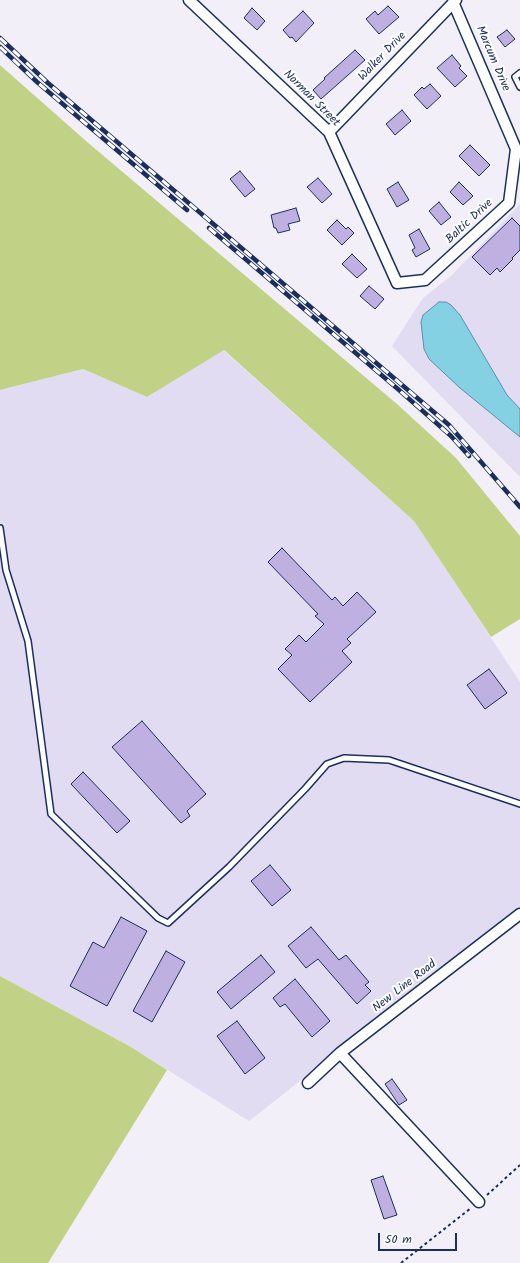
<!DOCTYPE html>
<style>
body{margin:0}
#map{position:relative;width:520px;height:1263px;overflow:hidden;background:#f2eff9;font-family:Kalam,sans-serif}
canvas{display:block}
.scale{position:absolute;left:378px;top:1233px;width:79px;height:18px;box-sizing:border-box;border:2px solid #1b2f5e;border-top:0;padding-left:5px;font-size:12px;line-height:14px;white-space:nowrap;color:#1b2f5e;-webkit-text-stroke:3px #fff;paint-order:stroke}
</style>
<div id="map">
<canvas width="520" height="1263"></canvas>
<div class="scale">50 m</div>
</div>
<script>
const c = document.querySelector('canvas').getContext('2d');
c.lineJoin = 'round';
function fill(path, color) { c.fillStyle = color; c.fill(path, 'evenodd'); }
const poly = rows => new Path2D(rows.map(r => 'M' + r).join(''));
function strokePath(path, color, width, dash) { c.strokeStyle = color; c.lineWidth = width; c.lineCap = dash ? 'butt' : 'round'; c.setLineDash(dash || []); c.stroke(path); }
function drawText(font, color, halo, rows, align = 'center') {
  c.font = font + ' Kalam,sans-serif'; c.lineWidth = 4; c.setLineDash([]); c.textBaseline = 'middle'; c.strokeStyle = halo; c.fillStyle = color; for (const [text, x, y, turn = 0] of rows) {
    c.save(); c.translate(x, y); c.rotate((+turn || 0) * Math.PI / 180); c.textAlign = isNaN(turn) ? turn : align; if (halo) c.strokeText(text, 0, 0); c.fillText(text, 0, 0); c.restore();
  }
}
fill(poly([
 [520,204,520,477,392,346,423,298,451,276],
 [223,350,414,521,520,682,520,909,249,1121,131,1047,0,976,0,390,83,369,147,397]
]), '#e2dcf2');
fill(poly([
 [0,65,86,141,397,404,456,458,520,536,520,619,491,637,414,521,224,350,147,397,83,369,0,390],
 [0,976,131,1047,167,1070,48,1263,0,1263]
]), '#c1d287');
const water = poly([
 [439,302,446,302,451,305,460,315,507,395,520,409,520,437,460,388,429,359,424,349,421,322,423,315,439,302]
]);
fill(water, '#85d1e4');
strokePath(water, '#5b90ae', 1);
const building = poly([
 [388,6,399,17,379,34,366,19,375,11,378,15,388,6],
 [252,8,265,21,257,30,244,18,252,8],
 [303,11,314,23,296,42,292,37,290,38,283,30,303,11],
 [507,30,515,39,505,47,497,37,507,30],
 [355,50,365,60,321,99,313,90,325,79,324,78,355,50],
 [452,55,461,66,459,68,467,76,455,87,437,68,452,55],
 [430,84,441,96,427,109,414,95,422,87,424,89,430,84],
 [402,110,411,121,395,135,386,124,402,110],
 [470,145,490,165,479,176,459,156,470,145],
 [240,171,255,189,245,197,230,179,240,171],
 [318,178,332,194,322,203,307,187,318,178],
 [398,182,409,200,397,207,387,189,398,182],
 [459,182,473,196,463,205,450,192,459,182],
 [439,202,451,217,441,225,429,211,439,202],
 [296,208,300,221,288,224,290,230,278,233,276,228,274,228,271,215,296,208],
 [512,218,520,226,520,250,512,258,513,259,500,272,497,268,490,275,472,257,512,218],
 [337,220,346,229,348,227,354,233,342,245,327,230,337,220],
 [419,229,430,249,416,257,412,250,415,248,409,235,419,229],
 [352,254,367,269,357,278,342,264,352,254],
 [369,286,384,299,375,309,360,296,369,286],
 [282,548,332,600,335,597,343,606,357,592,376,612,347,639,351,643,342,651,352,662,310,702,278,669,292,655,285,649,299,635,306,642,324,624,315,616,318,614,268,562,282,548],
 [489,669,507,693,485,709,467,685,489,669],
 [142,721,206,794,187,811,190,816,181,823,112,747,142,721],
 [83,772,130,821,117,833,71,784,83,772],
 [270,865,291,890,272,906,251,881,270,865],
 [121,917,147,931,107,1006,70,986,93,942,104,948,121,917],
 [311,927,339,960,346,955,369,982,365,985,371,991,357,1004,318,959,306,968,288,946,311,927],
 [166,951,185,962,152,1022,133,1011,166,951],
 [261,955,275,972,231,1009,217,992,261,955],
 [295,979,330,1021,312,1037,285,1004,280,1007,273,998,295,979],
 [237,1021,265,1058,245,1074,217,1036,237,1021],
 [392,1079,407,1100,399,1105,385,1084,392,1079],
 [383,1176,397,1215,384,1219,371,1180,383,1176]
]);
fill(building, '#beb0e0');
strokePath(building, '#1b2f5e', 1);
const lane = poly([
 [520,73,515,77,520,87],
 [0,528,6,570,28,641,51,814,158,918,168,923,229,867,305,789,327,764,344,758,389,760,520,804]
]);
const street = poly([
 [189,0,329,132,397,283,425,280,509,203,516,149,453,2],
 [329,132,456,0],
 [340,1053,479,1202],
 [308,1083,340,1053,520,914]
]);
strokePath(lane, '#1b2f5e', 8);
strokePath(street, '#1b2f5e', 13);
strokePath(poly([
 [487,1195,520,1165],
 [401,1263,471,1208]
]), '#1b2f5e', 2, [3, 3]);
strokePath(lane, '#fff', 5);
strokePath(street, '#fff', 10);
const rail = poly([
 [0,38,48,83,449,425,520,507],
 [0,47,37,82,187,210],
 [209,228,399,390,451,436,469,456]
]);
strokePath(rail, '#1b2f5e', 4.5);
strokePath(rail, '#fff', 3, [9]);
drawText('12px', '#1b2f5e', '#fff', [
 ["Walker Drive",383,57,-46],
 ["Marcum Drive",492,59,67],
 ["Norman Street",311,99,45],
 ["Baltic Drive",470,222,-43],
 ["New Line Road",405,987,-38]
]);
</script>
